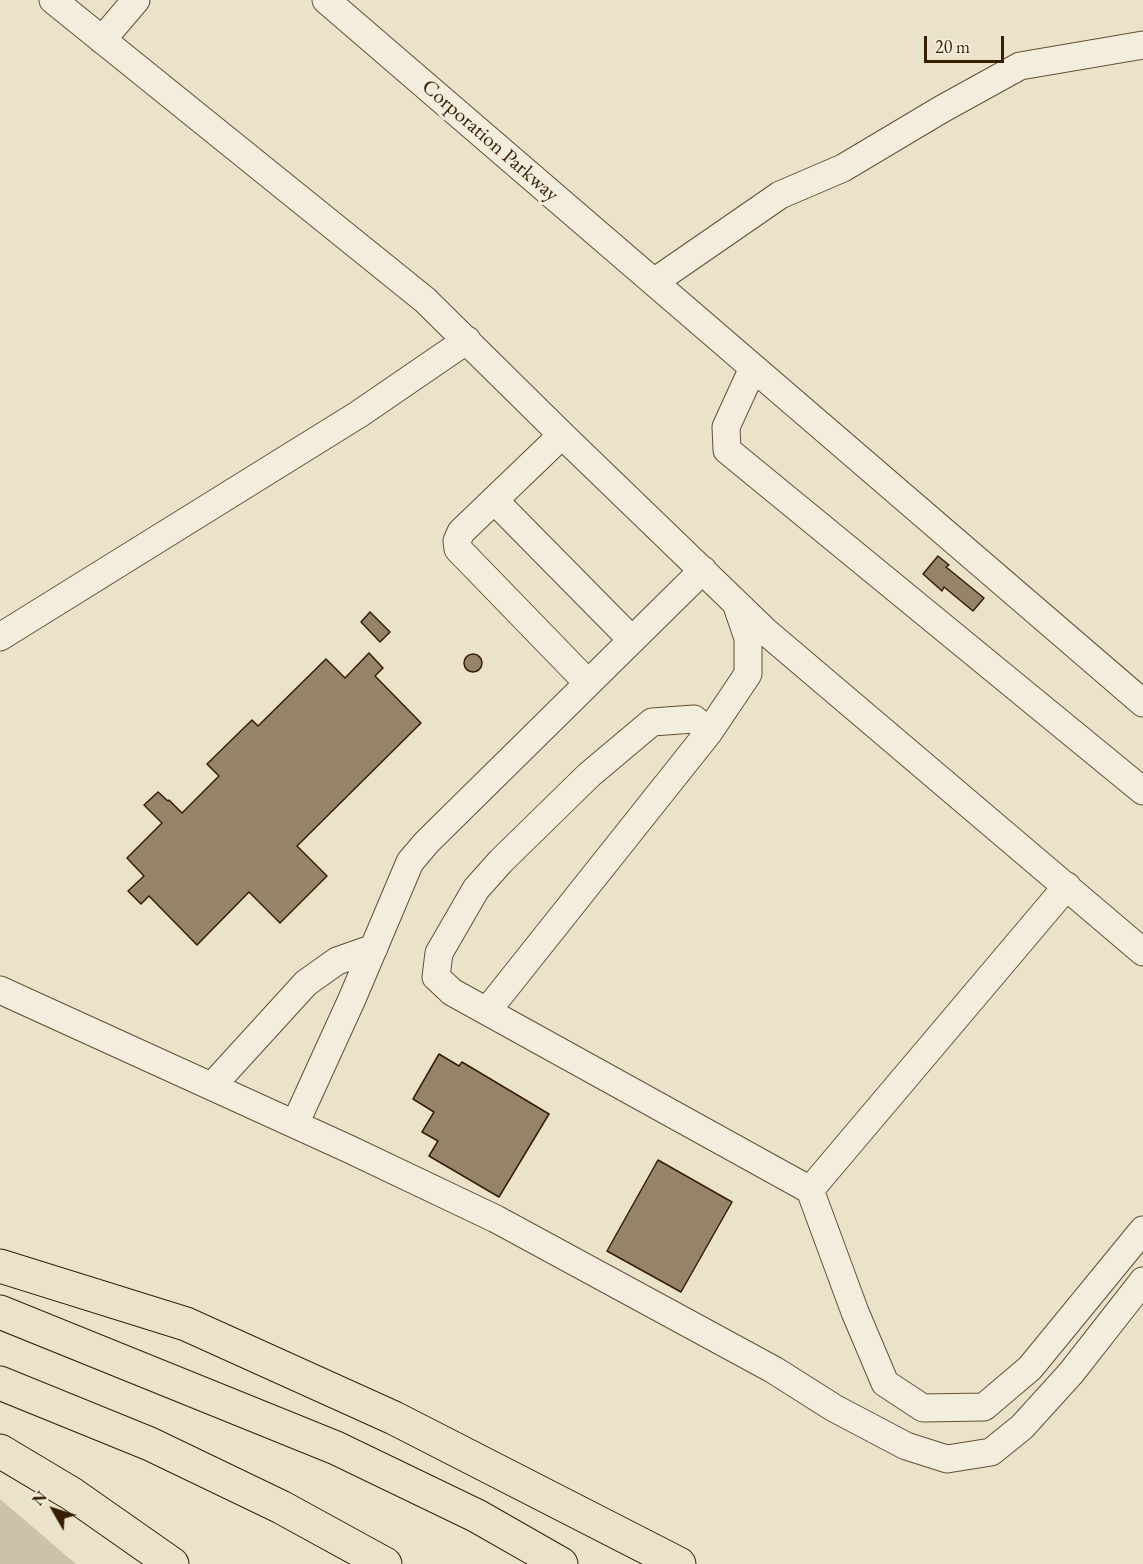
<!DOCTYPE html>
<style>
body{margin:0}
#map{position:relative;width:1143px;height:1564px;overflow:hidden;background:#ebe3c9;font-family:"EB Garamond",serif}
canvas{display:block}
.north{position:absolute;left:24px;top:1480px;width:60px;height:60px;-webkit-text-stroke:4px #f2eddc;paint-order:stroke;rotate:309deg;font-size:16px;font-weight:700;line-height:24px;text-align:center;color:#381e01}
.north::after{content:'';display:block;margin:auto;width:21px;height:27px;background:#381e01;clip-path:polygon(50% 0,100% 100%,50% 72%,0 100%)}
.scale{position:absolute;left:924px;top:36px;width:80px;height:27px;box-sizing:border-box;border:3px solid #381e01;border-top:0;padding-left:8px;font-size:18px;line-height:21px;white-space:nowrap;color:#381e01;-webkit-text-stroke:4px #f2eddc;paint-order:stroke}
</style>
<div id="map">
<canvas width="1143" height="1564"></canvas>
<div class="north">N</div>
<div class="scale">20 m</div>
</div>
<script>
const c = document.querySelector('canvas').getContext('2d');
c.lineJoin = 'round';
function fill(path, color) { c.fillStyle = color; c.fill(path, 'evenodd'); }
const poly = rows => new Path2D(rows.map(r => 'M' + r).join(''));
function strokePath(path, color, width, dash) { c.strokeStyle = color; c.lineWidth = width; c.lineCap = dash ? 'butt' : 'round'; c.setLineDash(dash || []); c.stroke(path); }
function drawText(font, color, halo, rows, align = 'center') {
  c.font = font + ' "EB Garamond",serif'; c.lineWidth = 6; c.setLineDash([]); c.textBaseline = 'middle'; c.strokeStyle = halo; c.fillStyle = color; for (const [text, x, y, turn = 0] of rows) {
    c.save(); c.translate(x, y); c.rotate((+turn || 0) * Math.PI / 180); c.textAlign = isNaN(turn) ? turn : align; if (halo) c.strokeText(text, 0, 0); c.fillText(text, 0, 0); c.restore();
  }
}
fill(poly([
 [0,1499,76,1564,0,1564]
]), '#cdc2a7');
const building = poly([
 [938,556,949,565,946,567,984,598,973,611,944,587,942,591,923,574,938,556],
 [370,612,390,632,380,642,361,622,370,612],
 [369,653,383,668,375,676,421,723,297,846,327,876,280,923,249,892,197,945,149,896,141,904,128,891,144,876,127,858,162,823,144,805,158,792,168,801,169,800,182,813,219,776,207,764,252,720,258,726,326,659,345,678,369,653],
 '464 663a9 9 0 1 1 18 0a9 9 0 1 1-18 0Z',
 [439,1054,459,1066,462,1062,549,1114,499,1197,429,1156,438,1141,422,1132,434,1112,413,1099,439,1054],
 [658,1160,732,1202,681,1292,607,1251,658,1160]
]);
fill(building, '#958469');
strokePath(building, '#381e01', 1.5);
const minor = poly([
 [53,0,425,300,562,435,765,631,1143,952],
 [326,0,1143,703],
 [102,40,136,0],
 [654,282,780,195,843,168,942,109,1020,66,1143,45],
 [753,368,726,427,727,450,1143,791],
 [562,435,461,532,457,541,458,549,587,682],
 [494,500,632,640],
 [736,603,748,638,748,674,709,732,694,719,652,722,589,775,501,861,476,889,439,953,436,977,452,992,810,1190,855,1312,885,1383,923,1408,984,1407,1030,1368,1143,1230],
 [0,637,359,414,467,340],
 [0,990,349,1149,496,1219,774,1370,834,1408,906,1446,947,1459,991,1452,1022,1427,1071,1373,1143,1281],
 [487,1011,709,732],
 [212,1086,306,983,337,961,374,948],
 [295,1124,352,999,410,862,427,842,703,570],
 [810,1190,1067,886]
]);
const highway = poly([
 [0,1266,186,1324,394,1418,679,1564],
 [0,1312,336,1448,477,1516,561,1564],
 [0,1383,150,1444,281,1507,385,1564],
 [0,1451,72,1494,172,1564]
]);
strokePath(minor, '#654f33', 29);
strokePath(highway, '#381e01', 35);
strokePath(minor, '#f2eddc', 27);
strokePath(highway, '#ebe3c9', 33);
drawText('21px', '#381e01', '#f2eddc', [
 ["Corporation Parkway",490,141,41]
]);
</script>
